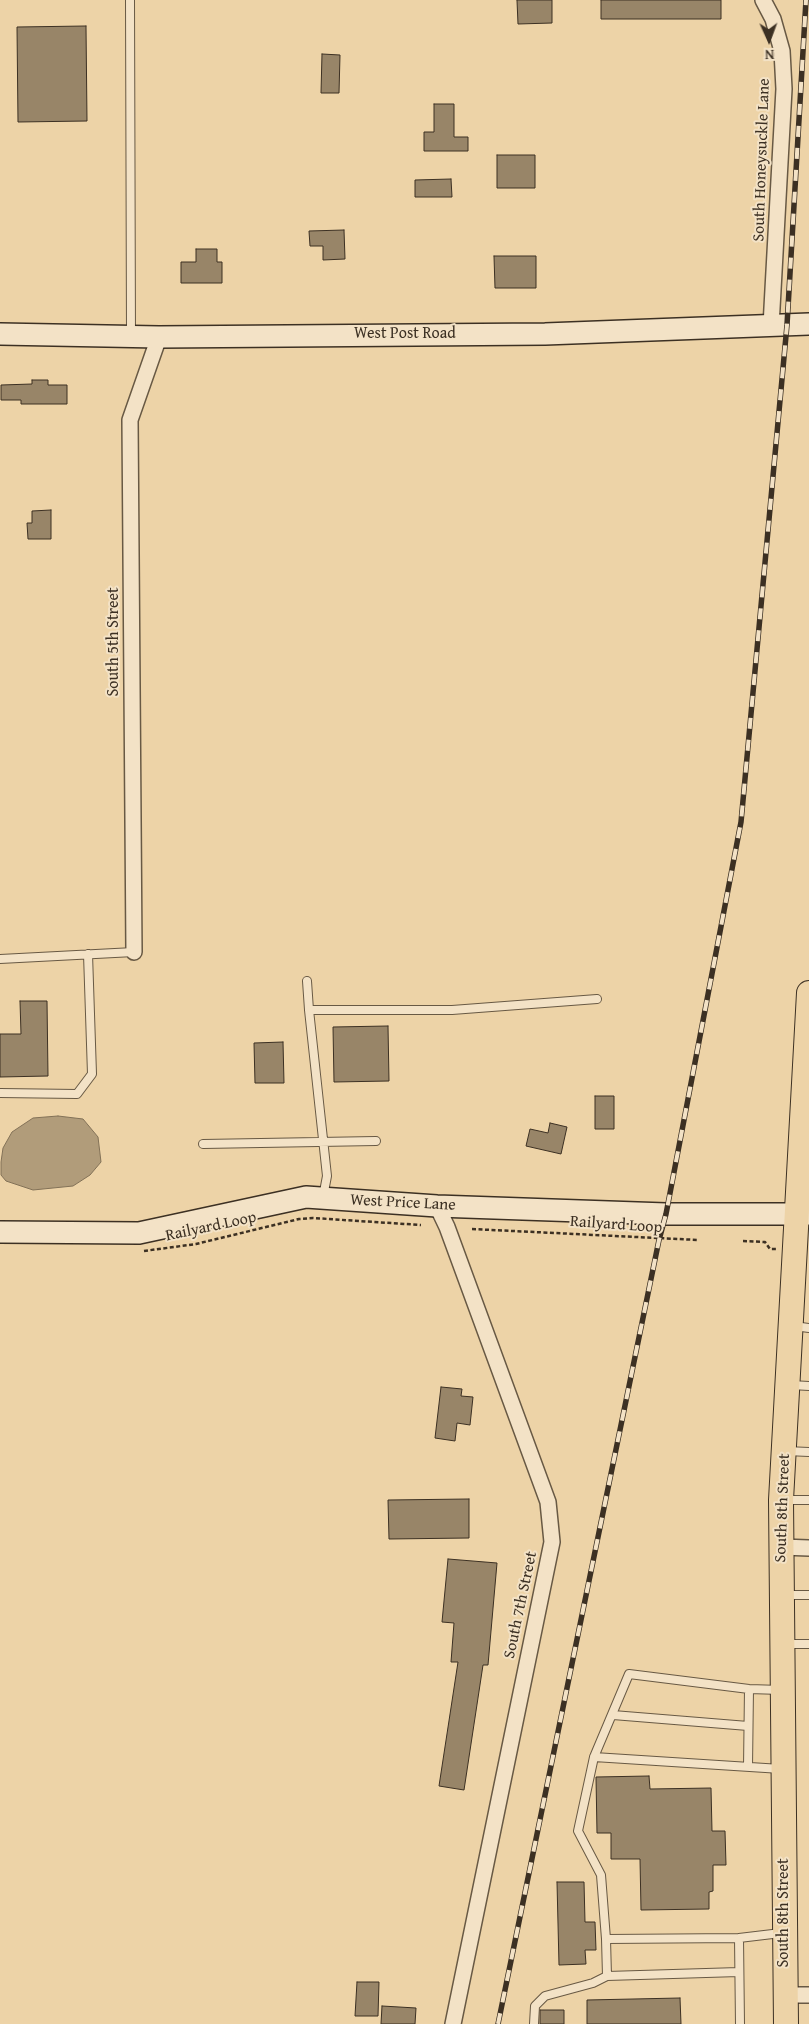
<!DOCTYPE html>
<style>
body{margin:0}
#map{position:relative;width:809px;height:2024px;overflow:hidden;background:#edd3a7;font-family:"Gentium Book Plus",serif}
canvas{display:block}
.north{position:absolute;left:744px;top:15px;width:50px;height:50px;-webkit-text-stroke:4px #f3e2c6;paint-order:stroke;rotate:178deg;font-size:14px;font-weight:700;line-height:20px;text-align:center;color:#3c3023}
.north::after{content:'';display:block;margin:auto;width:18px;height:22px;background:#3c3023;clip-path:polygon(50% 0,100% 100%,50% 72%,0 100%)}
</style>
<div id="map">
<canvas width="809" height="2024"></canvas>
<div class="north">N</div>
</div>
<script>
const c = document.querySelector('canvas').getContext('2d');
c.lineJoin = 'round';
function fill(path, color) { c.fillStyle = color; c.fill(path, 'evenodd'); }
const poly = rows => new Path2D(rows.map(r => 'M' + r).join(''));
function strokePath(path, color, width, dash) { c.strokeStyle = color; c.lineWidth = width; c.lineCap = dash ? 'butt' : 'round'; c.setLineDash(dash || []); c.stroke(path); }
function drawText(font, color, halo, rows, align = 'center') {
  c.font = font + ' "Gentium Book Plus",serif'; c.lineWidth = 4; c.setLineDash([]); c.textBaseline = 'middle'; c.strokeStyle = halo; c.fillStyle = color; for (const [text, x, y, turn = 0] of rows) {
    c.save(); c.translate(x, y); c.rotate((+turn || 0) * Math.PI / 180); c.textAlign = isNaN(turn) ? turn : align; if (halo) c.strokeText(text, 0, 0); c.fillText(text, 0, 0); c.restore();
  }
}
const water = poly([
 [58,1116,83,1119,98,1137,101,1162,90,1175,73,1186,33,1190,6,1181,1,1175,1,1162,3,1148,12,1132,33,1118,58,1116]
]);
fill(water, '#b19c7a');
strokePath(water, '#827157', 1);
const building = poly([
 [517,0,552,0,552,23,518,24,517,0],
 [601,0,721,0,721,19,601,19,601,0],
 [86,26,87,121,18,122,17,27,86,26],
 [322,54,340,55,339,93,321,93,322,54],
 [434,104,454,104,454,137,468,137,468,151,424,151,424,132,434,132,434,104],
 [497,155,535,155,535,188,497,188,497,155],
 [451,179,452,197,415,197,415,180,451,179],
 [344,230,345,259,323,260,323,246,310,246,309,231,344,230],
 [196,249,217,249,217,262,222,262,222,283,181,283,181,262,196,262,196,249],
 [494,256,536,256,536,288,495,288,494,256],
 [32,380,48,380,48,385,67,385,67,404,21,404,21,400,1,400,1,385,32,384,32,380],
 [51,510,51,539,28,539,27,523,32,523,32,511,51,510],
 [20,1001,47,1001,48,1076,0,1077,0,1034,21,1034,20,1001],
 [388,1026,389,1081,334,1082,333,1027,388,1026],
 [283,1042,284,1083,255,1083,254,1043,283,1042],
 [595,1096,614,1096,614,1129,595,1129,595,1096],
 [550,1123,567,1127,561,1154,526,1146,530,1129,548,1133,550,1123],
 [441,1387,462,1389,461,1396,473,1397,470,1425,457,1423,455,1441,435,1438,441,1387],
 [469,1499,469,1538,389,1539,388,1500,469,1499],
 [448,1559,497,1563,488,1665,483,1665,464,1790,439,1786,458,1662,451,1662,454,1623,442,1622,448,1559],
 [649,1776,650,1789,711,1788,712,1831,725,1831,726,1865,713,1865,713,1891,709,1892,709,1909,641,1910,640,1859,611,1859,611,1833,597,1833,596,1777,649,1776],
 [557,1882,584,1882,585,1922,595,1922,596,1950,585,1950,586,1964,559,1965,557,1882],
 [357,1982,379,1982,378,2016,355,2016,357,1982],
 [680,1998,681,2024,587,2024,587,2000,680,1998],
 [382,2006,416,2008,415,2024,381,2024,382,2006],
 [540,2010,564,2010,564,2024,540,2024,540,2010]
]);
fill(building, '#988568');
strokePath(building, '#3c3023', 1);
const lane = poly([
 [130,0,131,335],
 [0,959,134,952],
 [307,981,309,1010],
 [0,1093,77,1094,92,1074,88,954],
 [203,1144,376,1141],
 [323,1197,327,1176,309,1010,452,1010,597,999],
 [794,1326,809,1328],
 [791,1385,809,1386],
 [786,1451,809,1452],
 [783,1500,809,1500],
 [784,1595,809,1595],
 [784,1644,809,1644],
 [613,1715,748,1726],
 [594,1757,781,1769],
 [748,1767,749,1689],
 [606,1939,601,1875,578,1831,594,1757,629,1674,749,1689,781,1690],
 [739,1972,607,1976,606,1939,739,1938],
 [534,2024,535,2006,545,1996,593,1983,607,1976],
 [740,2024,739,1938,781,1933]
]);
const street = poly([
 [763,0,773,19,782,51,784,89,771,326],
 [134,952,130,420,159,337],
 [437,1206,447,1227,548,1502,552,1542,453,2024],
 [782,1547,809,1548],
 [785,1995,809,1995]
]);
const secondary = poly([
 [0,334,159,337,545,334,809,324],
 [0,1232,139,1233,306,1197,437,1206,666,1214,809,1214]
]);
const primary = poly([
 [786,2024,781,1500,809,993]
]);
strokePath(lane, '#685944', 10);
strokePath(street, '#685944', 18);
strokePath(secondary, '#3c3023', 24);
strokePath(primary, '#3c3023', 26);
strokePath(poly([
 [472,1229,698,1240],
 [743,1241,765,1242,770,1249,777,1249],
 [144,1251,196,1244,299,1219,313,1218,421,1225]
]), '#3c3023', 2.5, [4, 2.5]);
strokePath(lane, '#f3e2c6', 8);
strokePath(street, '#f3e2c6', 15);
strokePath(secondary, '#f3e2c6', 21);
strokePath(primary, '#edd3a7', 24);
const rail = poly([
 [498,2024,659,1240,666,1214,741,822,787,325,806,0]
]);
strokePath(rail, '#3c3023', 5.5);
strokePath(rail, '#f3e2c6', 4, [11]);
drawText('16px', '#3c3023', '#f3e2c6', [
 ["South Honeysuckle Lane",762,160,-88],
 ["West Post Road",405,334],
 ["South 5th Street",114,642,-90],
 ["West Price Lane",403,1203,3],
 ["Railyard Loop",616,1225,4],
 ["Railyard Loop",211,1227,-12],
 ["South 8th Street",783,1508,-88],
 ["South 7th Street",521,1605,-78],
 ["South 8th Street",784,1913,-90]
]);
</script>
